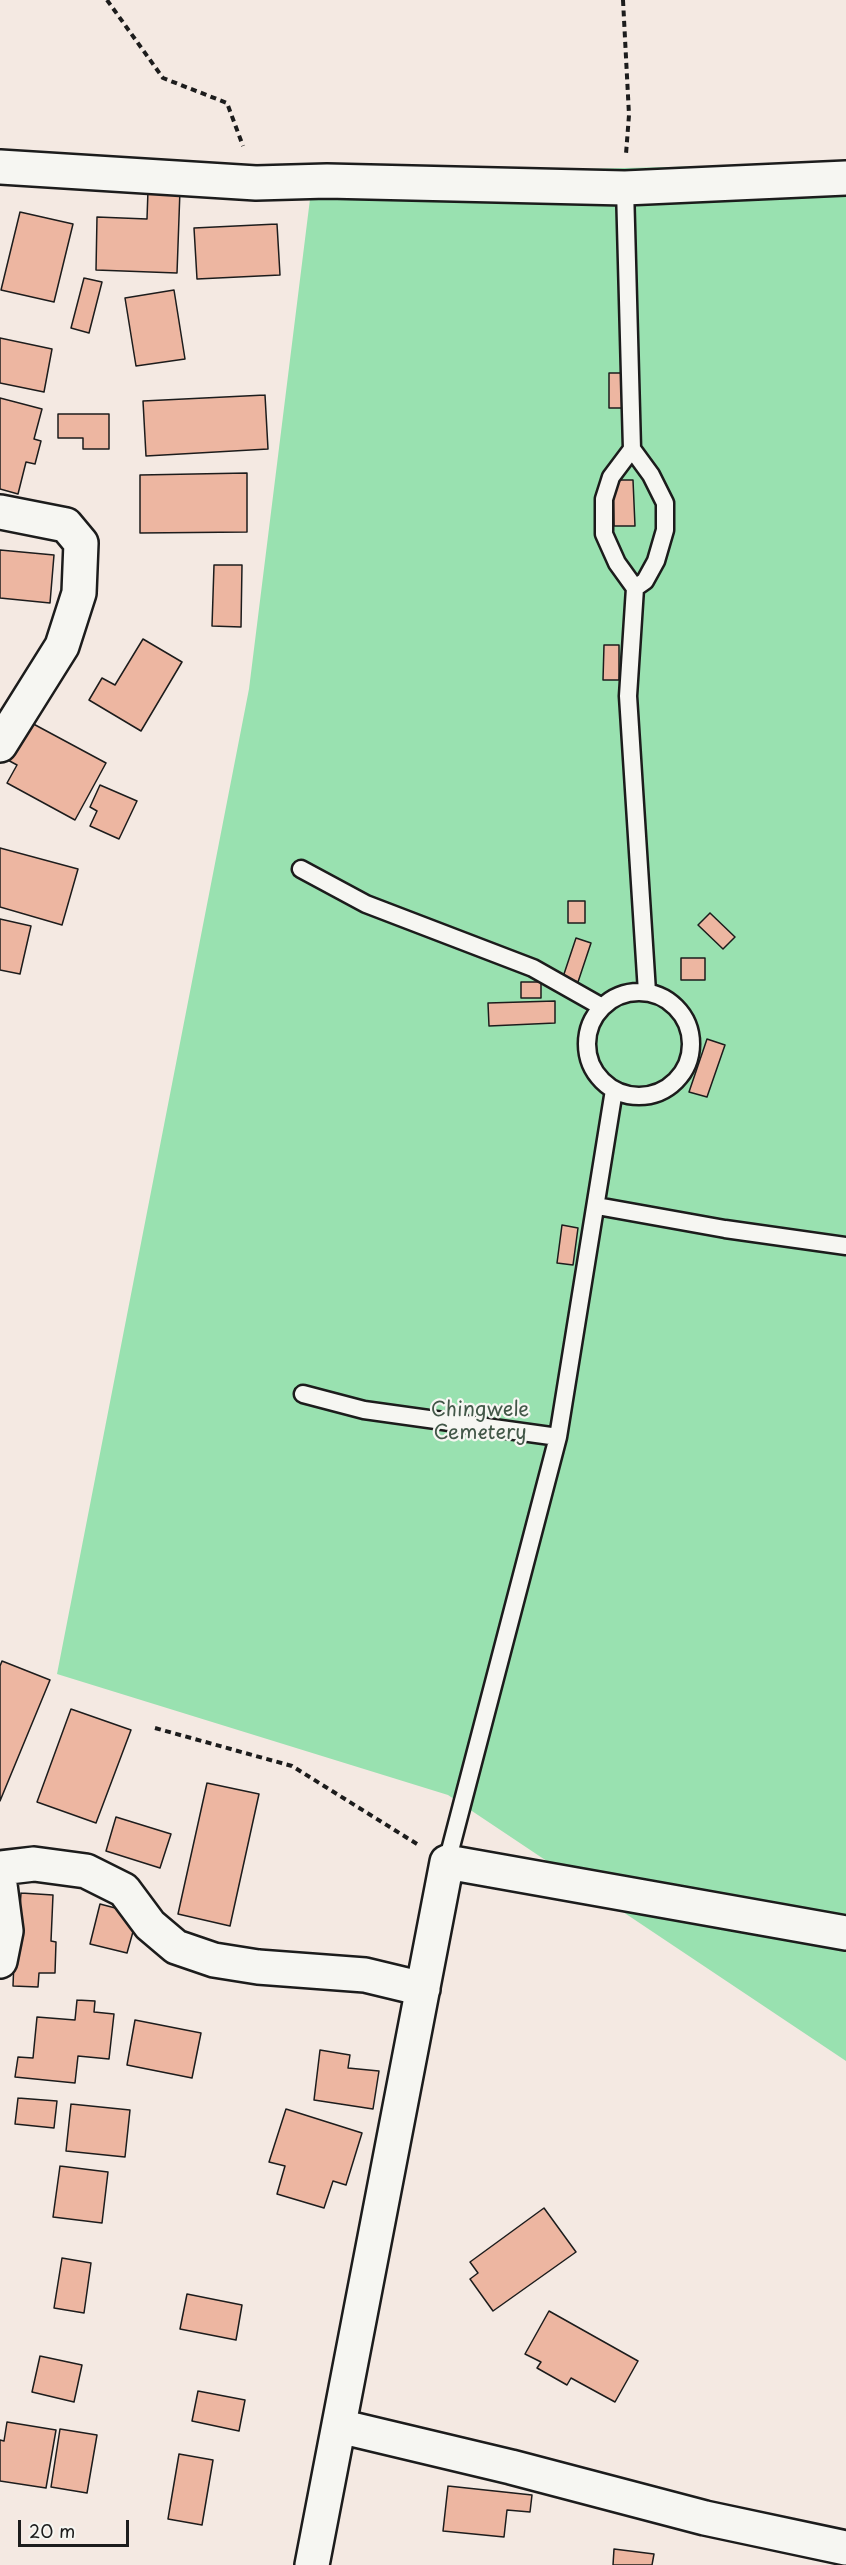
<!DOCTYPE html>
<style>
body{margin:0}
#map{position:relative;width:846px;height:2565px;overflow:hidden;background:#f4e9e2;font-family:"Playpen Sans",sans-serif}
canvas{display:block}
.scale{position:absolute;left:18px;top:2520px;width:111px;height:27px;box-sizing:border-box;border:3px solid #1c1c1c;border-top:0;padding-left:8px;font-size:18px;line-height:21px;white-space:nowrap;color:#1c1c1c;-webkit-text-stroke:4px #f6f6f2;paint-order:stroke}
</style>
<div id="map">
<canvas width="846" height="2565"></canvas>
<div class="scale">20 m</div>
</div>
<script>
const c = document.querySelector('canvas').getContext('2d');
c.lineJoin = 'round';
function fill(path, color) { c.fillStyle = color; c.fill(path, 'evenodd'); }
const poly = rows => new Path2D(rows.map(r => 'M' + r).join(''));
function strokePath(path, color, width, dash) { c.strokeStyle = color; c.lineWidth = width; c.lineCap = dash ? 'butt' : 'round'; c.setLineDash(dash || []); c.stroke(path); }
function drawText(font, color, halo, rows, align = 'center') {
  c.font = font + ' "Playpen Sans",sans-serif'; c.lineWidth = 4.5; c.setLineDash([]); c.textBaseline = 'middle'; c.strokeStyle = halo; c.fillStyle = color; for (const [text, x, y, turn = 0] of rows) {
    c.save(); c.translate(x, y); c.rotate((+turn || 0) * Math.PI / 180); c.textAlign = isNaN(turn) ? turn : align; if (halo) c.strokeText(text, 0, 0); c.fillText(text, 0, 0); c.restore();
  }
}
fill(poly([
 [846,163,846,2061,448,1795,57,1674,249,689,313,175]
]), '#99e1b0');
const building = poly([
 [148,190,180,190,177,273,96,270,97,217,147,219,148,190],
 [20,212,73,224,54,302,1,290,20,212],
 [277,224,280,275,197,279,194,228,277,224],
 [84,278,102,282,89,333,71,328,84,278],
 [174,290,185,359,136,366,125,298,174,290],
 [0,338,52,349,44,392,0,383,0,338],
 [609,373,625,373,625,408,609,408,609,373],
 [265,395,268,449,146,456,143,401,265,395],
 [0,398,42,409,34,439,41,441,35,464,26,462,18,494,0,489,0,398],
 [58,414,109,414,109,449,83,449,83,438,58,438,58,414],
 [247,473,247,532,140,533,140,475,247,473],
 [613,480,633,480,635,526,614,526,613,480],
 [0,550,54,555,50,603,0,598,0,550],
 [214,565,242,565,241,627,212,626,214,565],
 [143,639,182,662,141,731,89,700,102,678,115,685,143,639],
 [604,645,619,645,619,680,603,680,604,645],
 [26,720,106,763,75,820,7,783,17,765,4,758,26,720],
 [100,785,137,801,119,839,90,826,97,811,90,807,100,785],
 [0,848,78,869,62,925,0,907,0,848],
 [568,901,585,901,585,923,568,923,568,901],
 [710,913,735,937,723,949,698,925,710,913],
 [0,919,31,926,20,974,0,970,0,919],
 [576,938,591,943,578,982,563,977,576,938],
 [681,958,705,958,705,980,681,980,681,958],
 [521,982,541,982,541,998,521,998,521,982],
 [555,1001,555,1023,489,1026,488,1003,555,1001],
 [707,1039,725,1045,707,1097,689,1092,707,1039],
 [562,1225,578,1228,573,1265,557,1263,562,1225],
 [2,1661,50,1680,0,1801,0,1666,2,1661],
 [71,1709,131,1730,96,1823,37,1802,71,1709],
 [207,1783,259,1794,230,1926,178,1914,207,1783],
 [116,1817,171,1834,160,1868,106,1851,116,1817],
 [21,1893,53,1895,51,1941,56,1942,55,1973,39,1973,38,1987,13,1986,16,1908,20,1908,21,1893],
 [100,1904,138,1914,127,1953,90,1944,100,1904],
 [77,2000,95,2001,94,2012,114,2014,109,2059,78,2056,75,2083,15,2077,18,2057,33,2058,37,2017,75,2020,77,2000],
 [135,2020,201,2033,192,2078,127,2065,135,2020],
 [320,2050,350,2055,348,2068,379,2071,373,2109,314,2100,320,2050],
 [18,2098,57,2101,54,2128,15,2124,18,2098],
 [71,2104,130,2110,125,2157,66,2151,71,2104],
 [286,2109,362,2133,346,2185,333,2181,324,2208,277,2194,285,2166,269,2162,286,2109],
 [60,2166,108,2172,102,2223,53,2217,60,2166],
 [544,2208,576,2252,493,2311,470,2279,478,2273,470,2262,544,2208],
 [62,2258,91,2263,84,2313,54,2308,62,2258],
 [187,2294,242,2305,236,2340,180,2329,187,2294],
 [549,2311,638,2361,615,2402,571,2378,567,2385,537,2368,541,2362,525,2354,549,2311],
 [40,2356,82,2365,74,2402,32,2392,40,2356],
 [198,2391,245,2400,239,2431,192,2421,198,2391],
 [7,2422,56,2430,46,2488,0,2481,0,2440,4,2441,7,2422],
 [60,2429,97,2435,87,2493,51,2487,60,2429],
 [179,2454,213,2460,202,2525,168,2519,179,2454],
 [448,2486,532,2495,530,2512,507,2510,504,2537,443,2531,448,2486],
 [614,2549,654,2554,652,2565,613,2565,614,2549]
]);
fill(building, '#edb6a1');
strokePath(building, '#1c1c1c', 1.5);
const lane = poly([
 [625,188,632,449,651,475,665,503,665,530,656,561,645,581,635,588],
 [632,449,611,477,604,499,604,534,617,563,635,588,628,696,647,992],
 [301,869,366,904,533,968,602,1007],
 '587 1044a52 52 0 1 1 104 0a52 52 0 1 1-104 0Z',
 [597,1206,725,1229,846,1246],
 [303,1394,364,1410,558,1437],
 [447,1862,558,1437,614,1090]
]);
const street = poly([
 [0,167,256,183,327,181,625,188,846,178],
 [0,512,66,525,81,543,79,593,62,646,0,745],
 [0,1868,34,1864,86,1871,124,1890,150,1925,176,1947,214,1960,258,1967,365,1975,423,1989],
 [0,1885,6,1931,0,1961],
 [339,2426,511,2467,705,2518,846,2548],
 [312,2565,447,1862,846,1933]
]);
strokePath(lane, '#1c1c1c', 21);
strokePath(street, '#1c1c1c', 38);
strokePath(poly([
 [107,0,163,78,227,103,243,146],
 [623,0,629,115,626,154],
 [155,1728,292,1766,417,1844]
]), '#1c1c1c', 4, [6, 4.5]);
strokePath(lane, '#f6f6f2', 16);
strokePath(street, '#f6f6f2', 33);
drawText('20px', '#425748', '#f6f6f2', [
 ["Chingwele",480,1410],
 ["Cemetery",480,1433]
]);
</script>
